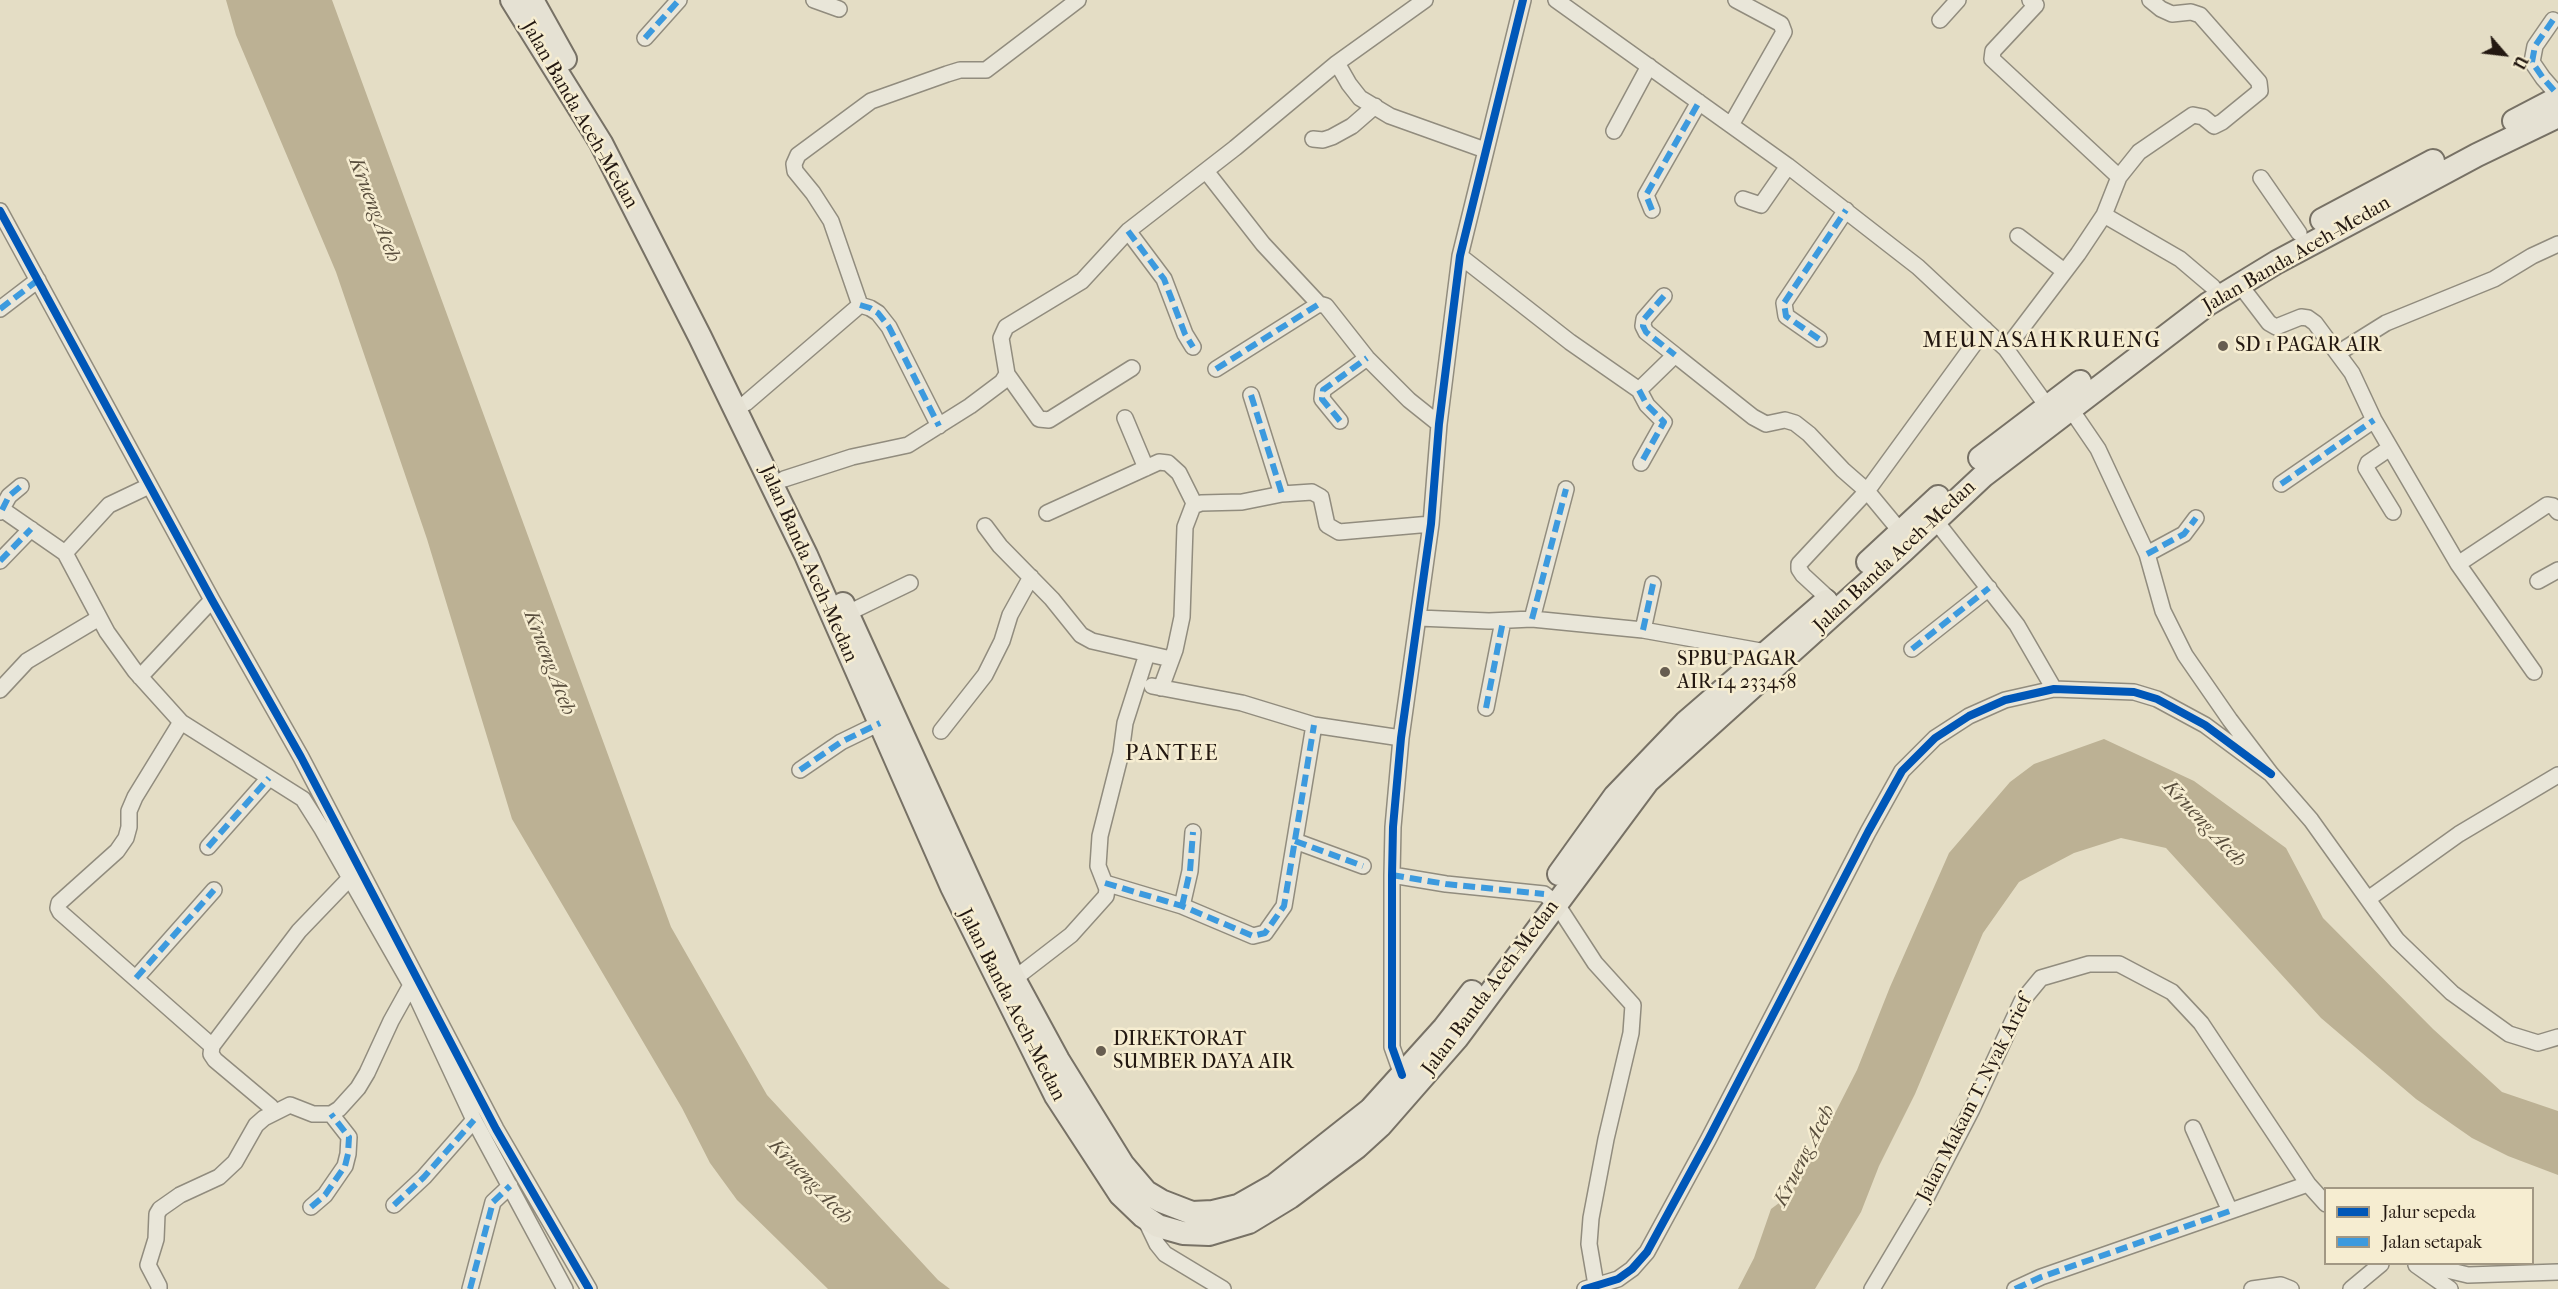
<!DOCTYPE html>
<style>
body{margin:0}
#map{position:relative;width:2558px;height:1289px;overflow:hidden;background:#e4ddc5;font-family:"IM FELL French Canon",serif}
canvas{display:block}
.legend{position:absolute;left:2324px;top:1187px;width:210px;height:78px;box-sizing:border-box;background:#f6edd1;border:2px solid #a29884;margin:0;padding:8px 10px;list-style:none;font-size:18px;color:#231811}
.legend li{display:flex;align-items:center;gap:12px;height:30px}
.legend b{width:30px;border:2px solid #a29884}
.north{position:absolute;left:2474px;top:24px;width:60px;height:60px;-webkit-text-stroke:4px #f6edd1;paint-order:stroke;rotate:118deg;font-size:16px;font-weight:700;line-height:24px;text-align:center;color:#231811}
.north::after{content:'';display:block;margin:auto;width:21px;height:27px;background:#231811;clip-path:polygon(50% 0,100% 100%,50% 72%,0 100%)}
</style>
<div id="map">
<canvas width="2558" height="1289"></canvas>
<ul class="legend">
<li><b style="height:8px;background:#0057b8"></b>Jalur sepeda</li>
<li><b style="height:8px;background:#3c9ade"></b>Jalan setapak</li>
</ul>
<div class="north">U</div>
</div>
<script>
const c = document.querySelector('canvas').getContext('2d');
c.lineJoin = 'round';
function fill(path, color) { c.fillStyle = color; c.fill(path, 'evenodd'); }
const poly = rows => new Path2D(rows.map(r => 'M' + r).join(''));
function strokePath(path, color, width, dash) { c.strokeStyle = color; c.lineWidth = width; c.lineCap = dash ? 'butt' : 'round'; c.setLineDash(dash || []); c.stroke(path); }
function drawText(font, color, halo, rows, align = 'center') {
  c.font = font + ' "IM FELL French Canon",serif'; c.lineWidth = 5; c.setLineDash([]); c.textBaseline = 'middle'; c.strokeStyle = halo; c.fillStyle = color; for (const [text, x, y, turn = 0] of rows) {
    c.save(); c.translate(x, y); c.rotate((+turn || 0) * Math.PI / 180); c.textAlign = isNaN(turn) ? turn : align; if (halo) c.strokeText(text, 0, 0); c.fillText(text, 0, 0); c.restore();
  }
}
fill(poly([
 [226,0,332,0,671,927,767,1095,938,1280,950,1289,828,1289,737,1200,710,1163,682,1108,512,819,427,539,336,272,236,35],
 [2104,739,2194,781,2286,848,2323,918,2433,1029,2502,1092,2558,1111,2558,1175,2508,1156,2472,1138,2416,1099,2321,1018,2166,848,2121,838,2074,853,2019,882,1983,933,1915,1094,1879,1166,1861,1212,1815,1289,1738,1289,1754,1258,1771,1209,1787,1197,1806,1170,1857,1070,1890,987,1949,853,2010,782,2034,764]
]), '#bcb194');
const minor = poly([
 [814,0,839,9],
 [1556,0,1788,166,1918,267,2006,349,2047,406],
 [2030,0,2036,5,1993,51,1992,59,2119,177],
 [1940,20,1958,0],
 [2553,20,2535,46,2532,62,2543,78,2558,95],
 [645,38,679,0],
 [1337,63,1349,84,1360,98,1390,116,1485,150],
 [1731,125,1784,32,1781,24,1736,0],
 [1614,131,1649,66],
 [1313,139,1323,140,1332,137,1352,126,1375,106],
 [1206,171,1263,244,1319,304,1326,306,1367,358,1409,400,1439,424],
 [2261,178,2299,233],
 [1743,199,1761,205,1788,166],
 [1652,210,1646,195,1699,102],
 [0,211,212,600,301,757,496,1129,589,1289],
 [2104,215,2180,259,2213,287],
 [1128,231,1164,279,1185,334,1193,347],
 [2018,236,2064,271],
 [1460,256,1570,342,1639,390,1675,355,1753,417,1766,424,1785,420,1795,423,1809,434,1843,470,1867,491,1799,564,1799,569,1803,575,1829,599],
 [2240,285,2269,323,2276,327,2301,317,2308,318,2315,323,2352,373,2374,420,2458,564],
 [1664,296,1644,319,1643,326,1646,332,1675,355],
 [860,305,831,221,813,193,795,171,794,164,798,155,871,101,947,74,960,70,986,70,1078,0],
 [860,305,870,308,878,313,889,327,939,426],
 [0,309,38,280],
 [1819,339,1786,316,1784,303,1846,210],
 [2006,349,2078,254,2104,215,2119,177,2139,152,2193,115,2203,117,2214,126,2222,122,2260,91,2259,82,2200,15,2191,12,2172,14,2161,9,2150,0],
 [2338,353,2386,323,2494,279,2532,256,2558,244],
 [1216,369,1319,304],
 [1007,374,1039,419,1049,420,1132,368],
 [1639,390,1647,405,1664,422,1641,463],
 [1251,395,1282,494],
 [746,403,860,305],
 [2070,408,2098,449,2147,554,2163,611,2185,655,2230,720,2271,774,2311,820,2397,940,2452,993,2509,1034,2538,1043,2558,1037],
 [1125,418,1146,468],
 [1340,421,1322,399,1323,390,1367,358],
 [2390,448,2368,463,2366,468,2393,512],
 [784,479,852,457,908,445,970,406,1002,382,1007,374,1001,338,1006,327,1082,281,1128,231,1235,148,1337,63,1425,0],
 [2281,484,2374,420],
 [0,508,65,553,107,632,135,671,181,722,303,799,322,829,411,985,474,1120,565,1289],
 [0,512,9,496,21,486],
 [1047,513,1159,462,1168,463,1179,473,1195,505],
 [1935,520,2017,625,2054,689],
 [985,526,1000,546,1052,599,1081,635,1092,641,1171,659],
 [1901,532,1867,491,1985,329],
 [65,553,109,505,149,486],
 [2147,554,2184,534,2196,518],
 [0,561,31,529],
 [2538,581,2558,570],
 [848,613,910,583],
 [1419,618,1489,621,1532,619,1643,630,1766,652],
 [1532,619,1566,489],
 [1643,630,1653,584],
 [1912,649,1989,588],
 [2534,672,2458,564,2547,505,2553,506,2558,512],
 [140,677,212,600],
 [1152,686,1242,703,1314,725,1401,738],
 [1161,688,1175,650,1182,617,1185,527,1193,506,1201,503,1242,502,1282,494,1312,492,1321,497,1327,525,1339,532,1431,524],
 [0,690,27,661,99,618],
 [1486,708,1503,621],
 [181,722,135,797,129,811,129,827,126,838,117,851,59,903,58,908,60,912,212,1046,299,931,349,879],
 [941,731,985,675,1002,641,1010,615,1031,577],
 [800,770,841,742,880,723],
 [1295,841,1363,866],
 [208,847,269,778],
 [1392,875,1446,884,1544,894,1556,903,1595,963,1633,1005,1631,1033,1606,1139,1591,1218,1589,1244,1596,1285],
 [1105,883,1182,906,1253,936,1265,933,1284,906,1314,725],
 [2368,899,2459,834,2558,775],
 [1182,906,1190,871,1193,832],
 [136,978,214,890],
 [1014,979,1071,935,1106,896,1107,889,1098,866,1100,836,1121,753,1125,723,1147,654],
 [212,1046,211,1054,215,1060,271,1107],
 [1402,1075,1392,1047,1392,875,1393,827,1401,738,1431,524,1439,424,1460,256,1523,0],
 [2193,1128,2230,1211],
 [394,1205,424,1177,474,1120],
 [311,1207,325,1195,345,1166,348,1154,349,1137,331,1114],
 [1145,1219,1157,1244,1165,1254,1223,1289],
 [2422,1264,2468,1275,2558,1272],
 [2416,1265,2450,1289],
 [159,1289,159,1286,148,1265,156,1239,157,1214,160,1209,180,1195,219,1177,235,1162,256,1125,264,1118,290,1105,313,1114,331,1114,339,1109,358,1088,367,1073,391,1021,411,985],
 [470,1289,493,1202,510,1186],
 [1585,1289,1618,1279,1632,1269,1647,1252,1708,1140,1868,832,1902,771,1935,738,1969,716,2005,700,2054,689,2134,692,2157,699,2205,725,2271,774],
 [1872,1289,1925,1200,1972,1109,2022,1001,2041,978,2089,964,2119,964,2172,992,2201,1023,2308,1184,2326,1204],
 [2015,1289,2041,1277,2308,1184],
 [2252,1289,2281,1285,2291,1289],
 [2351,1289,2381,1264]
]);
const highway = poly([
 [512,0,601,143,700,337,806,555,952,887,1056,1096,1120,1194,1143,1216,1158,1226,1183,1233,1209,1234,1249,1222,1290,1197,1357,1147,1380,1126,1457,1038,1648,781,1903,551,1983,476,2208,304,2277,262,2354,221,2477,155,2558,116],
 [532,0,565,59],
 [2514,121,2558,98],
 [2322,220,2433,161],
 [1980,458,2080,382],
 [1868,562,1938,497],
 [843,604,1014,979,1058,1060,1123,1165,1146,1192,1161,1201,1192,1213,1213,1212,1238,1206,1275,1185,1370,1110,1444,1028,1472,992],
 [1559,874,1615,796,1686,722,1826,601]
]);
strokePath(minor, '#918c7e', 18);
strokePath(highway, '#777165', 26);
strokePath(minor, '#e9e6d9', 15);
strokePath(highway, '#e5e1d3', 22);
strokePath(poly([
 [2553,20,2535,46,2532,62,2543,78,2558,95],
 [645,38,679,0],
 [1652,210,1646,195,1699,102],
 [1128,231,1164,279,1185,334,1193,347],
 [1664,296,1644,319,1643,326,1646,332,1675,355],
 [860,305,870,308,878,313,889,327,939,426],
 [0,309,38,280],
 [1819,339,1786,316,1784,303,1846,210],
 [1216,369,1319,304],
 [1639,390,1647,405,1664,422,1641,463],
 [1251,395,1282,494],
 [1340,421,1322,399,1323,390,1367,358],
 [2281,484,2374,420],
 [2,510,9,496,21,486],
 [2147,554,2184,534,2196,518],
 [0,561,31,529],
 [1532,619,1566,489],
 [1643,630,1653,584],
 [1912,649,1989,588],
 [1486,708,1503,621],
 [800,770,841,742,880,723],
 [1295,841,1363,866],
 [208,847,269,778],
 [1392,875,1446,884,1544,894],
 [1105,883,1182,906,1253,936,1265,933,1284,906,1314,725],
 [1182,906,1190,871,1193,832],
 [136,978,214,890],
 [394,1205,424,1177,474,1120],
 [311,1207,325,1195,345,1166,348,1154,349,1137,331,1114],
 [470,1289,493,1202,510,1186],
 [2015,1289,2041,1277,2230,1211]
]), '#3c9ade', 6, [12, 6]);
strokePath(poly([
 [0,211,212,600,301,757,496,1129,589,1289],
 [1402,1075,1392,1047,1392,875,1393,827,1401,738,1431,524,1439,424,1460,256,1523,0],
 [1585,1289,1618,1279,1632,1269,1647,1252,1708,1140,1868,832,1902,771,1935,738,1969,716,2005,700,2054,689,2134,692,2157,699,2205,725,2271,774]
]), '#0057b8', 8);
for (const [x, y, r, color] of [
 [2223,346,6,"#675d50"],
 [1665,672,6,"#675d50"],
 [1101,1051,6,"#675d50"]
]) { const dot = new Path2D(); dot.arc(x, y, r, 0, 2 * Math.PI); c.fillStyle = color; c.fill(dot); strokePath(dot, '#f6edd1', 2); }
drawText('20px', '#231811', '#f6edd1', [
 ["Jalan Banda Aceh-Medan",579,115,60],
 ["Jalan Banda Aceh-Medan",2297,255,-30],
 ["Jalan Banda Aceh-Medan",1895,557,-43],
 ["Jalan Banda Aceh-Medan",808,564,66],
 ["Jalan Banda Aceh-Medan",1491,988,-53],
 ["Jalan Banda Aceh-Medan",1011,1005,63],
 ["Jalan Makam T. Nyak Arief",1975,1099,-63]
]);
drawText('20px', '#231811', '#f6edd1', [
 ["SD 1 PAGAR AIR",2235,346],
 ["SPBU PAGAR",1677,660],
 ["AIR 14 233458",1677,683],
 ["DIREKTORAT",1113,1040],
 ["SUMBER DAYA AIR",1113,1063]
], 'left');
drawText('italic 21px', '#594e3d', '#f6edd1', [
 ["Krueng Aceh",374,210,69],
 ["Krueng Aceh",549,663,69],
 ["Krueng Aceh",2204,824,47],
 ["Krueng Aceh",1805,1156,-63],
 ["Krueng Aceh",810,1182,46]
]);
c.letterSpacing = '1.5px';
drawText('22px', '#231811', '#f6edd1', [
 ["MEUNASAHKRUENG",2042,342],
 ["PANTEE",1172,755]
]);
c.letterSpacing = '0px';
</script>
